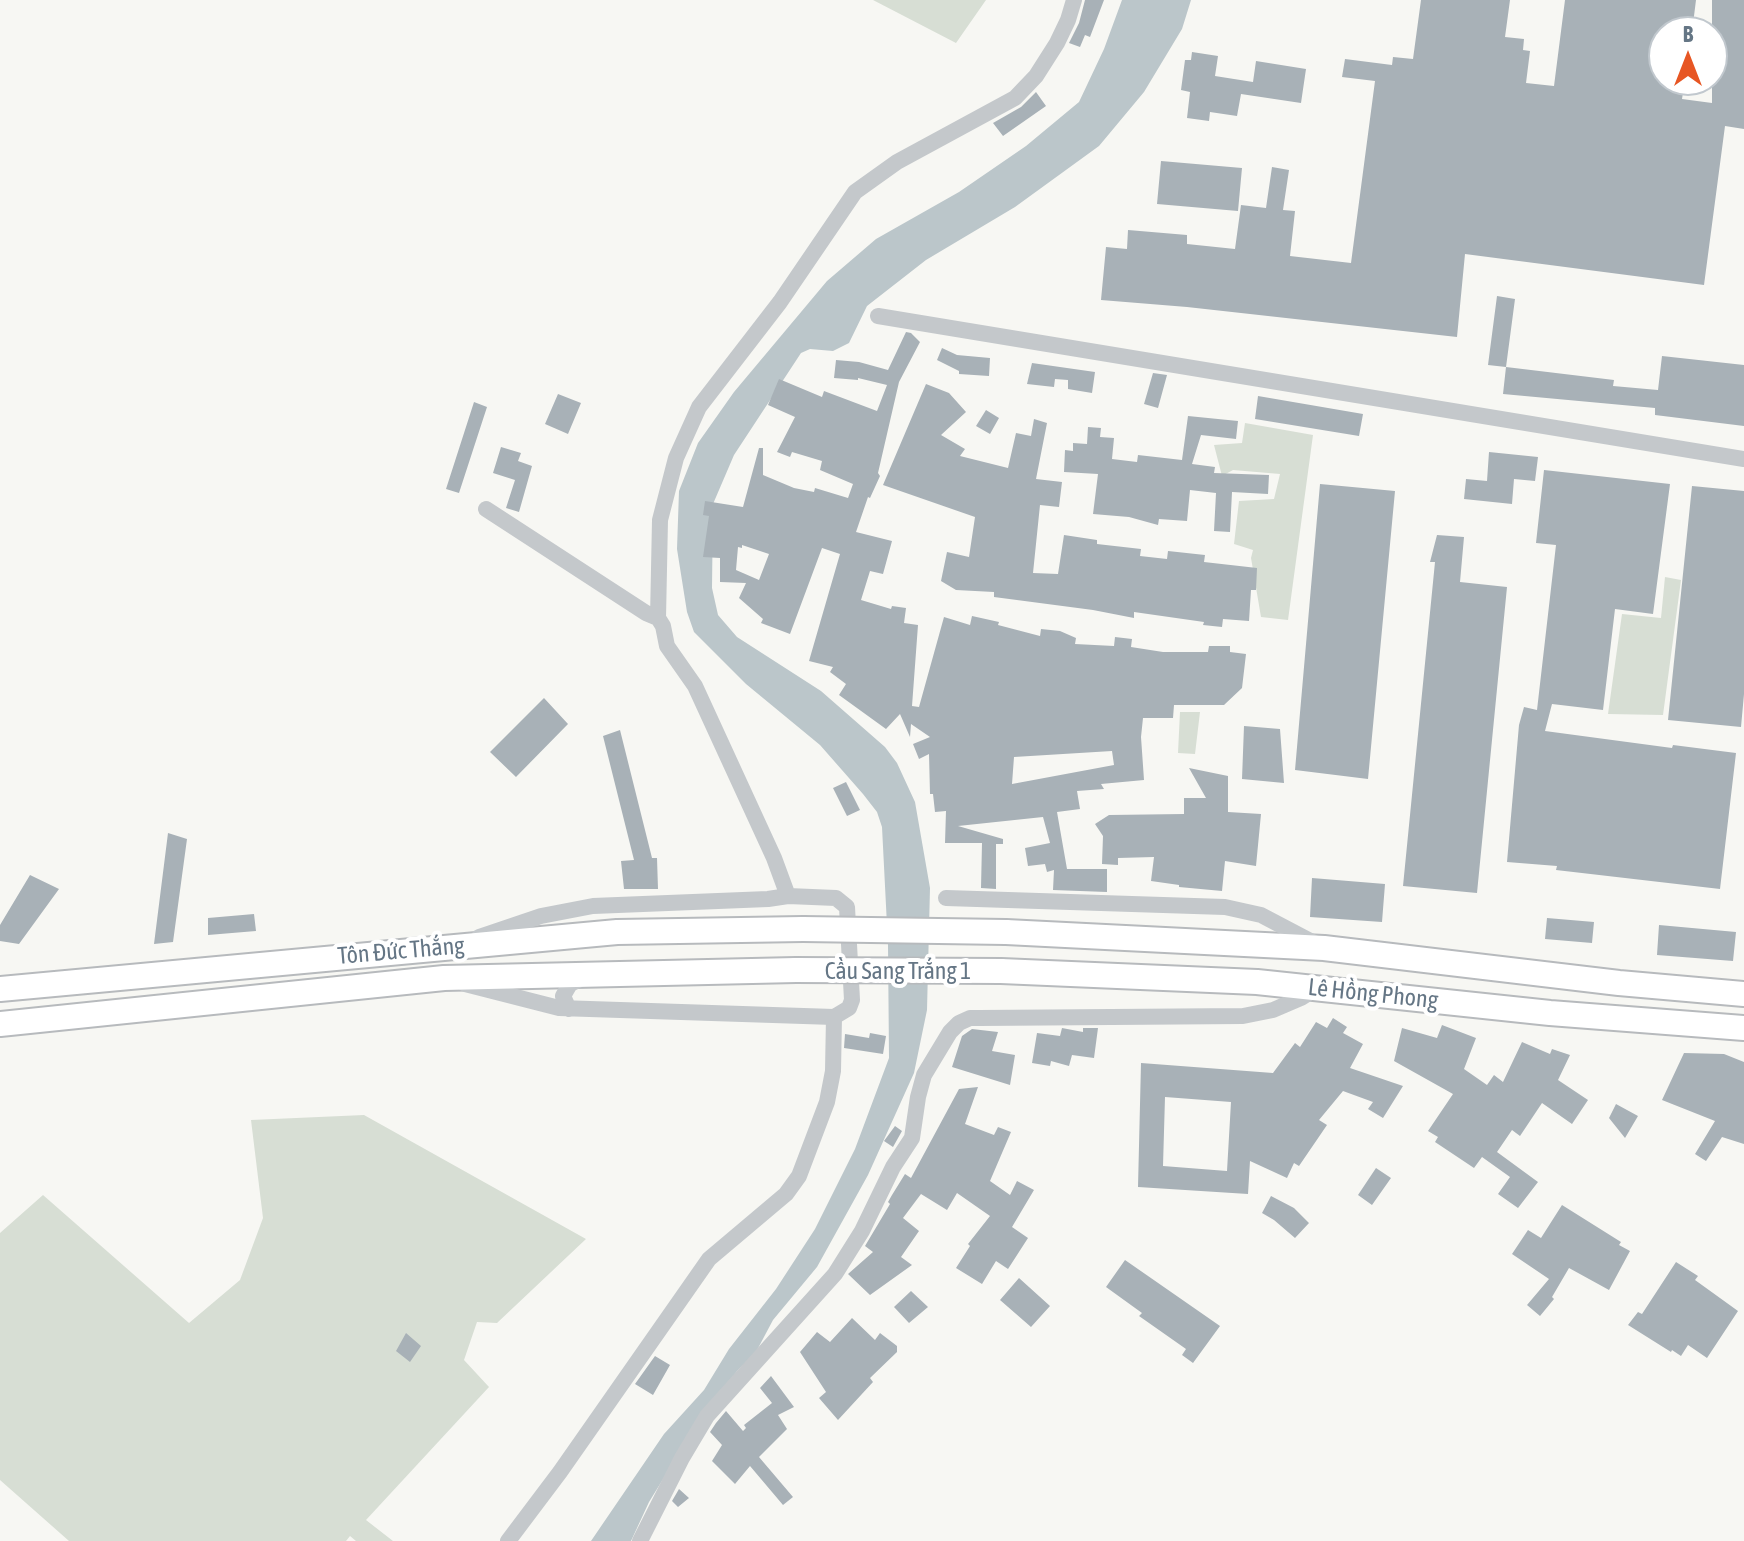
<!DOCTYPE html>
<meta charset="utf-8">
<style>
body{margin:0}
#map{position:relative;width:1744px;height:1541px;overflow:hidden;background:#f7f7f3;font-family:"Asap Condensed",sans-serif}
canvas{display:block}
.north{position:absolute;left:1648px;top:16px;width:80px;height:80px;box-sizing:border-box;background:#fff;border:2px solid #c1c8ce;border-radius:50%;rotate:0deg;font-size:22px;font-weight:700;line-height:32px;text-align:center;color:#657685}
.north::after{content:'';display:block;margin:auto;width:28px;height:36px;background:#e75623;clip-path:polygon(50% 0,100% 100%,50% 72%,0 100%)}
</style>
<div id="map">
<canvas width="1744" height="1541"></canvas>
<div class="north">B</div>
</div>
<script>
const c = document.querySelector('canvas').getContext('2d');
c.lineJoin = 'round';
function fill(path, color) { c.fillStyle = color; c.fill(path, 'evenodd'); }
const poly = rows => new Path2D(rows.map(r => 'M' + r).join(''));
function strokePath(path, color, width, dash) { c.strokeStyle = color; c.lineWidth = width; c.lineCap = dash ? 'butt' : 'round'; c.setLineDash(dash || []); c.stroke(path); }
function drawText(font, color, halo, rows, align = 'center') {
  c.font = font + ' "Asap Condensed",sans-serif'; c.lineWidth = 8; c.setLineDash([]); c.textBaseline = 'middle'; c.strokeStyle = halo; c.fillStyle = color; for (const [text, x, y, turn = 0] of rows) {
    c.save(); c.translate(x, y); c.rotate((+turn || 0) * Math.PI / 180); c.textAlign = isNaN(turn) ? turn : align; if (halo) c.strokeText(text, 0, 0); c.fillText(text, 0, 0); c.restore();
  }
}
fill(poly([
 [873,0,986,0,956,43],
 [1245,423,1313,435,1288,620,1261,617,1251,558,1253,550,1234,544,1239,501,1274,499,1280,474,1233,470,1222,476,1214,445,1242,443],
 [1665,577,1681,580,1663,715,1608,714,1622,614,1661,618],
 [1180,712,1200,712,1195,754,1178,753],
 [364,1115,586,1239,497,1323,477,1322,464,1360,489,1387,366,1520,393,1541,356,1541,350,1536,346,1541,69,1541,0,1480,0,1233,43,1195,189,1323,240,1280,263,1218,251,1120]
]), '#d7ded4');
fill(poly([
 [1122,0,1191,0,1182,29,1144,92,1099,146,1015,207,926,260,867,306,849,343,833,351,810,349,801,353,734,455,713,504,712,588,718,615,737,637,821,691,885,747,897,763,915,802,930,888,927,1010,914,1073,868,1175,817,1267,773,1320,756,1352,738,1370,705,1411,649,1502,631,1541,591,1541,664,1434,704,1390,729,1349,776,1289,815,1229,855,1149,889,1058,888,945,882,827,877,812,863,794,820,745,746,684,694,632,687,612,677,549,679,491,698,443,734,392,827,281,876,239,959,192,1026,146,1079,102,1104,49]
]), '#bbc6ca');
fill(poly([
 [1085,0,1104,0,1090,37,1085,35,1080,47,1069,43,1079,23],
 [1421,0,1510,0,1505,37,1524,39,1523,50,1530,51,1526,83,1554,86,1565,0,1696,0,1692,32,1664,32,1664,80,1685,80,1682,99,1712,103,1712,0,1744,0,1744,129,1725,126,1704,285,1465,254,1457,337,1187,307,1101,300,1106,247,1127,249,1128,230,1187,235,1187,244,1235,249,1241,205,1266,208,1272,167,1289,170,1283,210,1295,211,1290,256,1351,263,1375,81,1342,77,1345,59,1392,65,1393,57,1413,59],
 [1192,52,1218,56,1215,76,1253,82,1256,61,1306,69,1301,103,1241,94,1237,116,1210,112,1209,121,1187,118,1190,92,1181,90,1185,60,1191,60],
 [1036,92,1046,106,1003,136,993,123,1021,107],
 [1161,161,1242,168,1238,211,1157,204],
 [1497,296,1515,299,1506,367,1488,365],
 [906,332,911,333,920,342,899,382,878,473,880,476,870,498,868,497,856,532,892,541,883,574,870,571,861,600,891,609,892,606,906,608,904,623,918,625,912,706,919,707,944,617,970,625,972,616,999,622,998,625,1040,636,1041,629,1060,631,1076,638,1075,644,1114,646,1115,637,1132,639,1131,647,1163,652,1208,652,1209,646,1230,646,1230,652,1246,654,1242,688,1224,705,1174,705,1173,718,1143,718,1141,737,1144,780,1101,784,1104,789,1077,791,1080,809,1057,812,1067,869,1107,869,1107,892,1053,890,1054,870,1047,872,1045,864,1028,866,1025,848,1050,843,1043,817,958,826,1003,839,1003,844,996,844,996,889,981,888,982,843,945,843,946,811,935,812,933,794,930,794,929,754,919,759,913,744,930,737,911,724,910,737,900,714,886,729,839,695,846,684,830,672,833,667,809,661,840,554,822,548,790,634,761,623,763,619,739,598,746,583,720,582,720,558,703,557,709,516,703,515,705,501,743,507,759,448,763,448,763,475,794,488,814,492,815,488,848,498,853,484,820,470,822,461,792,452,790,457,777,452,795,417,768,405,779,379,822,397,824,391,877,411,887,385,858,378,858,380,834,378,836,360,859,362,888,370],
 [742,545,769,554,759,580,736,570,738,547,742,548],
 [1112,751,1114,765,1012,784,1014,757],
 [942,348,957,355,990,358,989,376,959,374,959,371,937,360],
 [1662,356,1744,365,1744,426,1655,415,1655,408,1503,394,1506,367,1614,380,1613,386,1658,390],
 [1032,363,1095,372,1092,393,1068,389,1068,380,1055,379,1054,387,1027,384],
 [1153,373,1167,375,1158,408,1144,404],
 [926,384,949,393,966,412,941,435,965,449,960,456,1008,468,1016,433,1031,436,1034,419,1047,423,1036,479,1062,482,1059,507,1040,505,1033,573,1058,574,1064,535,1097,540,1097,544,1141,549,1140,556,1167,559,1168,551,1205,555,1204,562,1257,568,1256,590,1251,590,1249,621,1223,619,1222,627,1203,625,1204,622,1134,612,1134,618,1093,610,994,597,994,592,956,590,941,581,947,552,969,557,975,517,883,485],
 [558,394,581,403,568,434,545,424],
 [1258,396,1363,414,1359,436,1255,419],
 [474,402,487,407,459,493,446,489],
 [986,410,999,418,990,434,976,426],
 [1188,416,1238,421,1236,439,1201,435,1192,464,1215,467,1214,473,1269,475,1268,494,1232,492,1230,532,1214,531,1216,493,1190,490,1187,521,1159,519,1158,525,1129,517,1093,514,1098,474,1064,472,1065,450,1073,451,1073,443,1087,444,1088,427,1101,428,1100,437,1114,438,1112,459,1137,462,1138,455,1182,460],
 [501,447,521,453,518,461,532,466,519,512,506,508,515,480,493,473],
 [1489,452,1538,457,1535,481,1514,479,1512,504,1464,499,1466,479,1487,481],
 [1544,470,1670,484,1653,614,1615,609,1603,710,1552,704,1545,731,1672,748,1673,745,1736,753,1720,889,1556,870,1557,866,1507,862,1519,725,1524,707,1537,710,1556,545,1536,543],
 [1320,484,1395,491,1368,779,1295,770],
 [1692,486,1744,491,1744,694,1741,727,1668,720],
 [1437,535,1464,537,1460,582,1507,587,1477,893,1403,886,1435,562,1430,562],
 [544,698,568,724,516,777,490,752],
 [1244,726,1280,729,1284,783,1242,779],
 [620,730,652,858,657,858,658,889,624,889,621,861,634,860,603,736],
 [1189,768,1228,776,1228,812,1261,814,1256,866,1225,861,1222,891,1179,887,1179,885,1151,881,1154,857,1118,858,1118,865,1102,864,1103,836,1095,824,1109,815,1184,814,1184,798,1206,798],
 [846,782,860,810,847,816,833,788],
 [168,833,187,839,173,942,154,944],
 [30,875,59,889,19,944,0,941,0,925],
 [1312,878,1385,884,1382,922,1310,917],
 [254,914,256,931,208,935,208,918],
 [1547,918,1594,922,1592,943,1545,939],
 [1659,925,1736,932,1733,961,1657,955],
 [1333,1018,1347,1027,1343,1033,1363,1044,1350,1068,1403,1086,1383,1118,1368,1109,1373,1102,1343,1091,1319,1120,1327,1125,1299,1166,1294,1163,1287,1178,1250,1161,1248,1194,1138,1187,1141,1063,1273,1073,1295,1043,1300,1047,1316,1022,1327,1028],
 [1165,1097,1231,1102,1227,1171,1163,1166],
 [1442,1025,1476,1038,1464,1069,1487,1085,1494,1075,1503,1082,1522,1042,1550,1054,1552,1049,1570,1055,1558,1080,1588,1100,1572,1124,1542,1103,1520,1136,1512,1130,1497,1152,1538,1182,1518,1208,1498,1194,1510,1177,1482,1157,1474,1168,1435,1142,1438,1137,1428,1131,1453,1094,1394,1061,1402,1028,1437,1038],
 [1062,1028,1083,1032,1083,1028,1098,1028,1094,1058,1072,1055,1069,1066,1051,1061,1050,1066,1032,1063,1037,1033,1060,1036],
 [972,1029,998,1032,992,1051,1015,1055,1010,1085,952,1067,962,1036],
 [870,1033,886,1036,883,1054,844,1048,845,1034,869,1038],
 [1684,1053,1724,1054,1744,1062,1744,1144,1722,1137,1706,1161,1695,1154,1715,1121,1662,1100],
 [978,1087,965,1124,994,1135,998,1127,1011,1132,990,1181,1010,1195,1017,1181,1034,1190,1012,1227,1028,1238,1008,1269,996,1261,982,1284,956,1268,970,1246,968,1244,990,1216,957,1193,947,1210,921,1194,903,1218,919,1231,901,1257,912,1265,870,1295,848,1274,873,1252,865,1246,890,1204,888,1202,892,1195,905,1174,911,1178,959,1089],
 [1616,1104,1638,1116,1625,1138,1609,1118],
 [895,1126,902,1131,893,1147,884,1141],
 [1376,1168,1391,1178,1372,1205,1358,1195],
 [1271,1196,1294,1208,1309,1223,1295,1238,1274,1220,1262,1213],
 [1562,1205,1621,1242,1619,1245,1630,1251,1609,1290,1569,1268,1552,1297,1554,1299,1540,1316,1527,1305,1549,1279,1512,1254,1528,1230,1541,1238],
 [1125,1260,1220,1326,1193,1363,1182,1355,1186,1349,1139,1316,1142,1313,1106,1287],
 [1676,1262,1698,1276,1695,1280,1738,1311,1707,1358,1688,1345,1681,1356,1672,1350,1671,1352,1628,1325,1638,1312,1642,1314],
 [1019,1278,1050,1306,1031,1327,1000,1300],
 [911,1291,928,1307,909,1323,894,1307],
 [852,1318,875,1340,880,1333,897,1346,897,1352,870,1378,873,1382,838,1420,819,1398,826,1392,800,1352,817,1332,830,1342],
 [406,1333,421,1346,410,1362,396,1351],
 [655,1356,670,1365,653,1395,635,1384],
 [771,1376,794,1407,778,1415,787,1429,759,1457,793,1497,783,1505,750,1466,735,1484,712,1461,722,1445,710,1432,716,1423,726,1411,743,1431,746,1428,744,1425,772,1403,760,1388],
 [679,1489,689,1498,678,1507,672,1501]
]), '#a8b1b7');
const highway = poly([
 [1006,932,1324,948,1619,983,1744,994],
 [1001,971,1257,982,1550,1013,1744,1028],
 [0,989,617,932,803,929],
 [0,1024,444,978,796,970]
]);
strokePath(highway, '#b7babd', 28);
strokePath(poly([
 [878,316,1744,459],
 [658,618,660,520,676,458,699,407,780,302,855,192,897,162,1015,98,1036,76,1057,43,1068,20,1074,0],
 [788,896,836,898,847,907,852,1000,849,1008,834,1017],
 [946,898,1225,907,1261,915,1320,946],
 [479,937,541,916,593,906,768,899,788,896,774,858,695,686,667,646,663,626,658,618,646,613,486,509],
 [465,984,559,1008,834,1017,833,1071,827,1102,799,1176,786,1194,709,1259,560,1472,508,1541],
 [569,1009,563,996,570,984,586,976],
 [640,1541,682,1458,707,1416,835,1274,862,1231,893,1167,912,1138,918,1097,924,1075,950,1032,959,1023,970,1018,979,1018,1243,1016,1273,1010,1301,998,1317,988]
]), '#c4c8cb', 16);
strokePath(highway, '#fff', 24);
const highwayBridge = poly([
 [803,929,1006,932],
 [796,970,1001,971]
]);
strokePath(highwayBridge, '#b7babd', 28, []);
strokePath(highwayBridge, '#fff', 24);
drawText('24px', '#657685', '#fff', [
 ["Tôn Đức Thắng",401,951,-5],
 ["Cầu Sang Trắng 1",898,971],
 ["Lê Hồng Phong",1373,994,6]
]);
</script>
